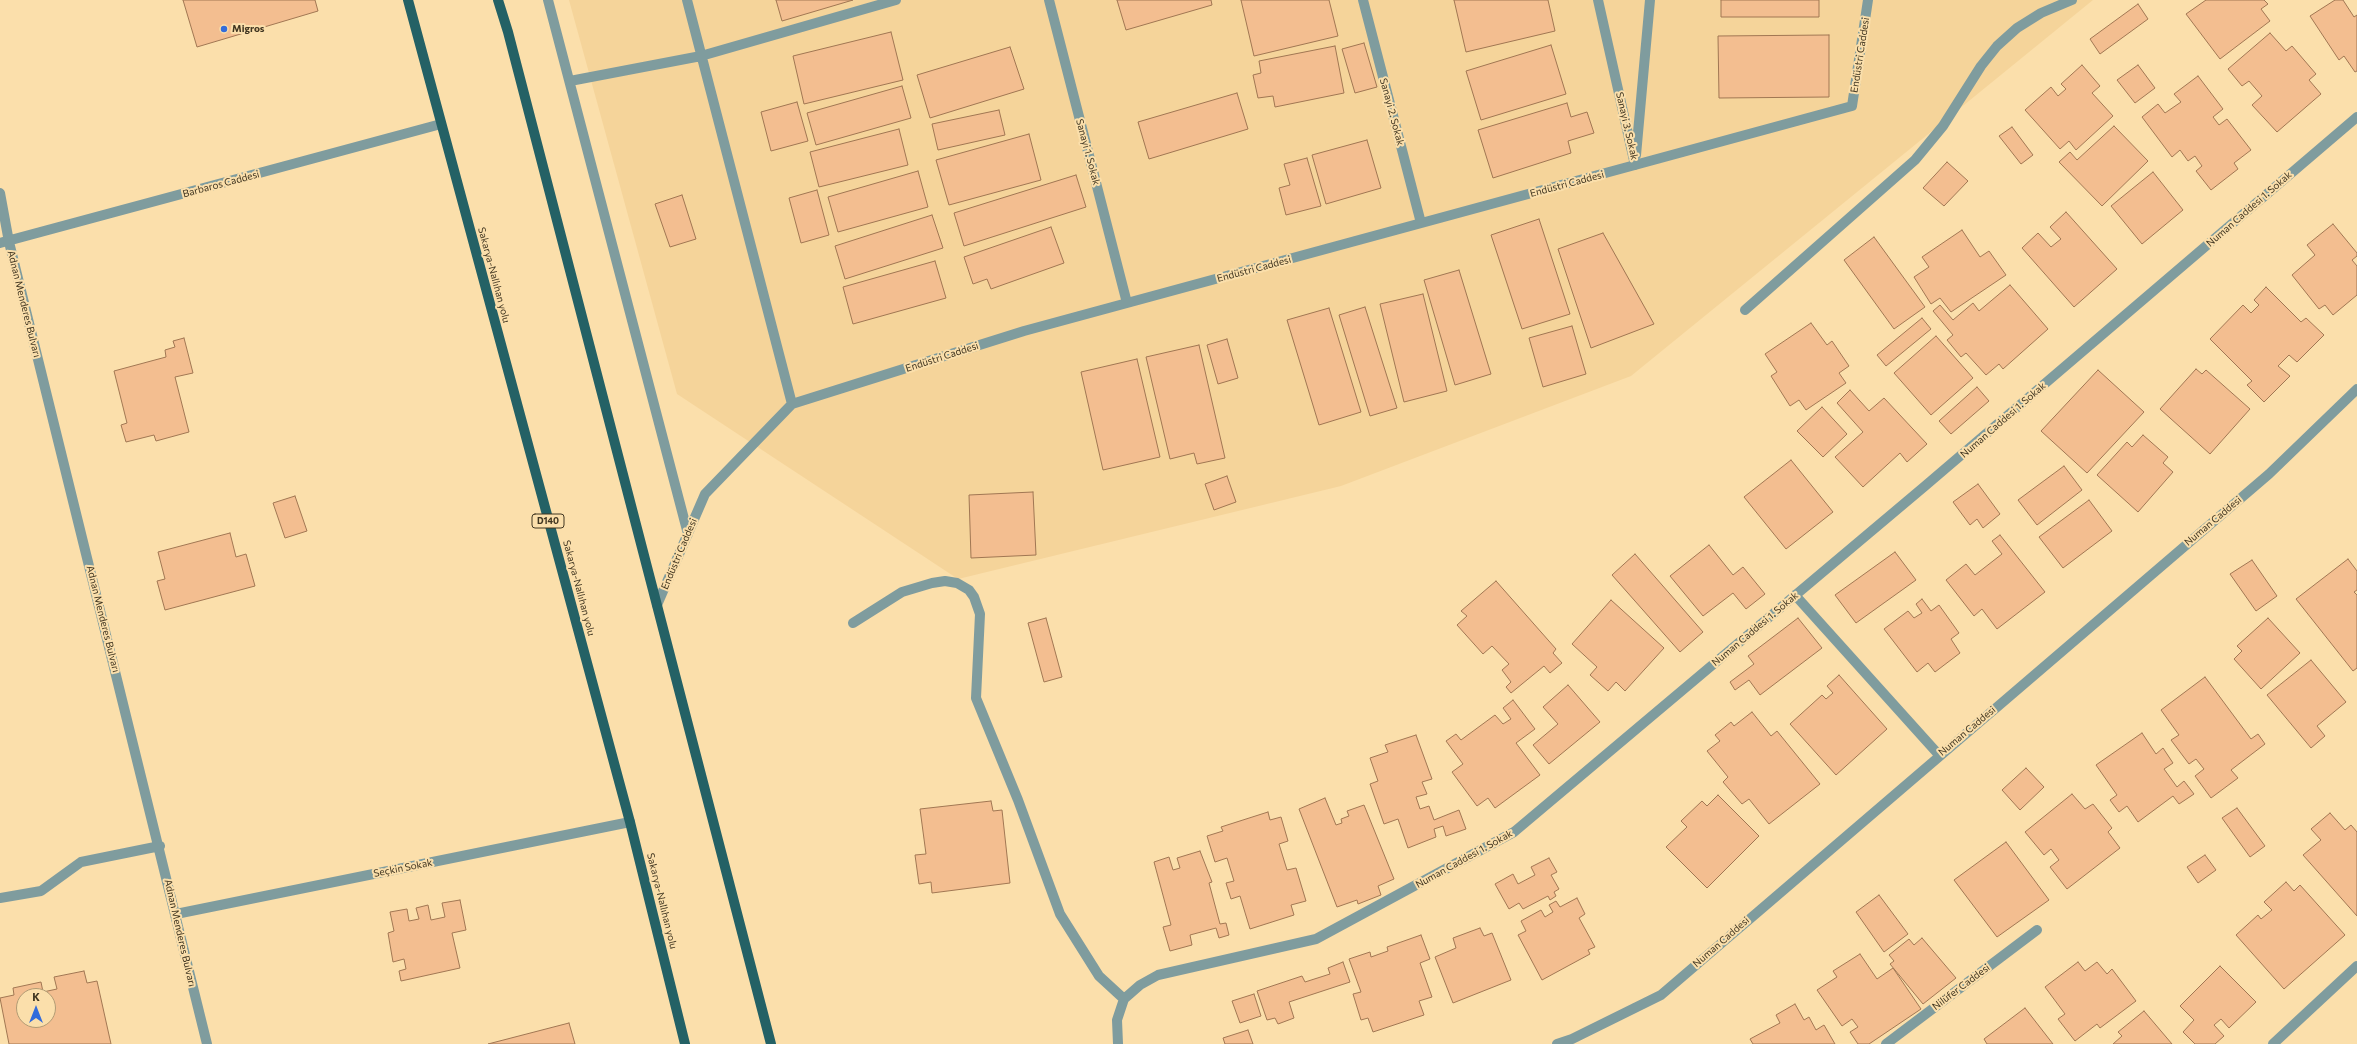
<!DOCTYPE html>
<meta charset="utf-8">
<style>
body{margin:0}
#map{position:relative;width:2357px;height:1044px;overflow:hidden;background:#fbdfab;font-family:Commissioner,sans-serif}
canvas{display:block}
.north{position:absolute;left:16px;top:988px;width:40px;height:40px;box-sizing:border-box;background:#fbdfab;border:1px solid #b19b74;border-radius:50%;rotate:0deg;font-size:11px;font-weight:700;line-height:16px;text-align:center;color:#413621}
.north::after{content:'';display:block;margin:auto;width:14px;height:18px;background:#336cdb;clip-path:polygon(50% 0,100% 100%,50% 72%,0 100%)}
</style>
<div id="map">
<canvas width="2357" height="1044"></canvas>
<div class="north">K</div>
</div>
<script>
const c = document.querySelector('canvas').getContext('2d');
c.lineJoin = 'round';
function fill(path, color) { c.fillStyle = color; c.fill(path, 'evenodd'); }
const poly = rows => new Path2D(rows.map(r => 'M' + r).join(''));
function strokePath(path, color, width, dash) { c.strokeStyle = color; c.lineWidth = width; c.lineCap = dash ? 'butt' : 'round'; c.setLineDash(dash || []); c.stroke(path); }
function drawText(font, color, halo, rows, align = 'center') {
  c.font = font + ' Commissioner,sans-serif'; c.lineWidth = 4; c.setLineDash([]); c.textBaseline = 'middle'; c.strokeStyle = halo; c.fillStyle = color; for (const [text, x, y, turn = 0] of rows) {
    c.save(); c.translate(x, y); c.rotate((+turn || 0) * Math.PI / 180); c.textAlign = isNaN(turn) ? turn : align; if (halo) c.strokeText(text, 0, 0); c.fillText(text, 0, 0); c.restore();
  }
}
fill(poly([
 [569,0,2093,0,1631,376,1341,486,958,579,677,394]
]), '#f5d49a');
const building = poly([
 [183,0,315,0,318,11,197,47,183,0],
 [776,0,853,0,782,21,776,0],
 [1117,0,1211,0,1212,5,1126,30,1117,0],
 [1241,0,1329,0,1338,36,1254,56,1241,0],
 [1454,0,1548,0,1555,31,1466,52,1454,0],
 [1721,0,1819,0,1819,17,1721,17,1721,0],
 [2206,0,2264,0,2268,4,2261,9,2270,21,2220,59,2186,14,2206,0],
 [2335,0,2343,0,2354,17,2357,15,2357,71,2355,72,2344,56,2339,60,2310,16,2335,0],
 [2138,4,2148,19,2100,54,2090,39,2138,4],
 [891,32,903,80,804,104,793,56,891,32],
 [2270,33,2286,51,2292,46,2316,74,2309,80,2321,94,2277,132,2252,105,2262,96,2249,81,2242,86,2228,69,2270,33],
 [1829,35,1829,97,1719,98,1718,36,1829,35],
 [1364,43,1377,87,1355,93,1342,49,1364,43],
 [1551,45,1566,94,1481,120,1466,71,1551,45],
 [1335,46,1344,93,1275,107,1273,96,1258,98,1253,75,1261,73,1259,61,1335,46],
 [1010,47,1024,89,930,118,917,75,1010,47],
 [2082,65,2100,86,2092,93,2113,116,2076,150,2069,141,2060,149,2025,110,2051,87,2058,96,2066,89,2061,84,2082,65],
 [2138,65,2155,88,2135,103,2117,80,2138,65],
 [2198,76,2223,109,2213,117,2219,125,2227,119,2251,150,2234,163,2238,169,2211,190,2196,171,2202,166,2195,156,2188,161,2180,150,2172,157,2142,117,2158,104,2165,113,2181,102,2174,94,2198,76],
 [902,86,911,118,816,145,807,113,902,86],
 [1237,93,1248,129,1149,159,1138,122,1237,93],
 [797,102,808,141,771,151,761,112,797,102],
 [1567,103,1571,117,1587,112,1594,133,1568,141,1571,153,1493,178,1478,130,1567,103],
 [999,110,1005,135,938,150,932,124,999,110],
 [2114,126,2148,161,2102,206,2059,162,2070,152,2077,160,2114,126],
 [2012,127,2033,155,2021,164,1999,136,2012,127],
 [899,129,908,165,819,187,810,152,899,129],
 [1029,134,1041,180,949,205,936,160,1029,134],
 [1367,140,1381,188,1326,204,1312,155,1367,140],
 [1307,158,1321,206,1286,215,1279,188,1290,185,1284,164,1307,158],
 [1947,162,1968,181,1944,206,1923,188,1947,162],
 [918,171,928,207,838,232,828,197,918,171],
 [2153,172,2183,210,2142,244,2111,206,2153,172],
 [1076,175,1086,207,964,246,954,213,1076,175],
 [817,190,829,235,801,243,789,198,817,190],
 [682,195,696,239,670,247,655,204,682,195],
 [2066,212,2117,269,2074,307,2022,248,2038,233,2051,247,2061,239,2050,227,2066,212],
 [932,215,943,248,845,279,835,246,932,215],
 [1539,219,1570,314,1522,329,1491,235,1539,219],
 [2333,224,2357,253,2357,256,2352,260,2357,266,2357,295,2333,315,2325,305,2319,309,2292,275,2315,255,2307,245,2333,224],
 [1051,227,1064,263,991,289,987,279,973,284,964,257,1051,227],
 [1962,230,1980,257,1989,251,2006,275,1951,312,1940,298,1931,304,1914,277,1929,267,1922,257,1962,230],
 [1603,233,1654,324,1591,348,1558,249,1603,233],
 [1874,237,1925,307,1894,329,1844,260,1874,237],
 [935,261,946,298,853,324,843,287,935,261],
 [1459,270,1491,374,1455,385,1424,280,1459,270],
 [2010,285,2048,329,2003,369,1999,364,1986,375,1966,353,1961,357,1947,340,1953,335,1933,311,1940,305,1953,320,1973,303,1979,311,2010,285],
 [2266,287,2301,322,2306,318,2324,335,2297,362,2289,355,2278,366,2290,376,2264,402,2247,385,2252,381,2210,339,2243,305,2251,313,2259,305,2254,300,2266,287],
 [1423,294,1447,391,1404,402,1380,304,1423,294],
 [1365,307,1397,408,1370,416,1339,315,1365,307],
 [1329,308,1361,412,1319,425,1287,320,1329,308],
 [1922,318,1931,329,1886,366,1877,355,1922,318],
 [1811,323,1827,345,1832,341,1849,366,1839,373,1846,383,1806,410,1799,400,1790,406,1771,376,1777,372,1765,354,1811,323],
 [1572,326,1586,374,1543,387,1529,338,1572,326],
 [1936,336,1973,378,1931,415,1894,373,1936,336],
 [184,338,193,373,175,377,189,432,156,441,154,435,126,442,121,425,127,423,114,371,166,357,165,350,175,347,173,341,184,338],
 [1227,339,1238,378,1218,384,1207,345,1227,339],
 [1199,345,1225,458,1197,464,1194,453,1170,459,1146,357,1199,345],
 [1137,359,1160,457,1103,470,1081,372,1137,359],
 [2196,369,2202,374,2206,370,2250,409,2210,454,2160,409,2196,369],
 [2098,370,2144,412,2087,473,2041,431,2098,370],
 [1977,387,1989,401,1951,434,1939,421,1977,387],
 [1850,390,1869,411,1884,398,1927,444,1907,462,1900,453,1863,487,1835,457,1863,432,1837,403,1850,390],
 [1822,407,1847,434,1823,457,1797,431,1822,407],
 [2143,435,2168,457,2163,463,2173,472,2138,512,2097,475,2127,442,2132,447,2143,435],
 [1791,460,1833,512,1786,549,1744,497,1791,460],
 [2064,466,2082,490,2037,525,2018,500,2064,466],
 [1227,476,1236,502,1214,510,1205,484,1227,476],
 [1978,484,2000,514,1983,528,1977,519,1970,525,1953,502,1978,484],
 [1033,492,1036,555,971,558,969,495,1033,492],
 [295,496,307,531,285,538,273,503,295,496],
 [2089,500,2112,531,2063,568,2039,537,2089,500],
 [230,533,236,557,246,554,255,586,165,610,157,581,165,579,158,552,230,533],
 [2000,535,2045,592,1997,629,1982,609,1974,616,1946,580,1966,564,1975,575,2002,554,1992,541,2000,535],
 [1709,545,1733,575,1743,567,1765,594,1746,609,1733,593,1703,616,1670,576,1709,545],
 [1895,552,1916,580,1856,623,1835,595,1895,552],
 [1635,554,1703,632,1680,652,1612,575,1635,554],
 [2348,559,2357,571,2357,590,2354,592,2357,595,2357,668,2353,671,2296,599,2348,559],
 [2252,560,2277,596,2256,611,2230,574,2252,560],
 [1496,581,1556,649,1553,653,1562,663,1550,673,1544,666,1511,693,1506,687,1511,682,1502,670,1509,664,1492,646,1483,654,1457,625,1467,616,1461,611,1496,581],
 [1922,599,1931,611,1939,605,1959,633,1951,639,1960,653,1935,672,1928,663,1917,672,1884,629,1908,611,1914,618,1922,613,1916,604,1922,599],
 [1611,600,1664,648,1625,691,1616,682,1608,691,1590,675,1597,667,1572,644,1611,600],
 [1046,618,1062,677,1044,682,1028,623,1046,618],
 [1798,618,1822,648,1760,695,1749,680,1735,690,1730,682,1754,664,1748,656,1798,618],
 [2268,618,2300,653,2261,689,2234,659,2242,651,2237,646,2268,618],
 [2311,660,2346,702,2317,726,2325,736,2311,748,2267,695,2311,660],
 [1839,675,1887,729,1836,775,1790,724,1822,695,1826,699,1833,693,1827,686,1839,675],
 [2205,677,2251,739,2258,734,2265,744,2231,770,2238,778,2211,798,2195,776,2204,769,2196,759,2189,764,2171,740,2179,735,2161,710,2205,677],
 [1568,685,1600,722,1549,764,1533,745,1558,724,1543,707,1568,685],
 [1513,700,1535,729,1516,743,1540,775,1495,808,1488,798,1477,806,1452,772,1463,764,1446,741,1456,734,1461,740,1495,715,1503,724,1511,719,1503,708,1513,700],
 [1752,712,1771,736,1777,731,1820,784,1769,824,1749,799,1742,804,1723,782,1728,777,1707,751,1720,741,1715,735,1731,722,1734,726,1752,712],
 [2142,733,2156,754,2163,748,2173,763,2164,769,2177,787,2184,781,2194,794,2179,804,2173,796,2138,822,2127,806,2119,812,2110,800,2117,795,2096,765,2142,733],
 [1416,735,1432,779,1422,782,1427,794,1416,797,1420,809,1429,806,1434,820,1459,810,1466,829,1446,836,1443,826,1434,829,1436,837,1408,848,1398,819,1384,824,1370,784,1378,781,1370,758,1388,752,1385,745,1416,735],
 [2026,768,2044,787,2020,810,2002,790,2026,768],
 [2072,794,2085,809,2093,804,2112,828,2108,832,2120,848,2067,889,2050,867,2059,860,2051,849,2044,855,2025,832,2072,794],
 [1718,795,1759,836,1707,888,1666,847,1687,827,1681,821,1702,801,1707,806,1718,795],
 [1325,798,1336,825,1342,823,1341,819,1349,816,1347,811,1364,805,1394,879,1378,886,1381,895,1358,904,1357,900,1337,907,1299,809,1325,798],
 [991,801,993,811,1002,810,1010,883,932,893,931,882,919,884,915,855,926,854,920,809,991,801],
 [2237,808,2265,846,2250,857,2222,818,2237,808],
 [1268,812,1270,820,1281,817,1288,841,1279,844,1287,870,1296,868,1306,901,1291,905,1294,915,1250,929,1240,896,1231,899,1226,883,1234,881,1227,858,1215,862,1207,836,1223,831,1221,827,1268,812],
 [2330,813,2345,830,2351,825,2357,832,2357,916,2303,855,2321,840,2311,829,2330,813],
 [2006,842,2049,900,1997,937,1954,880,2006,842],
 [1200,851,1212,882,1209,883,1220,924,1226,923,1229,935,1219,938,1216,928,1190,935,1192,945,1170,951,1163,927,1171,925,1154,862,1169,857,1173,870,1180,868,1177,858,1200,851],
 [2205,855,2216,870,2198,883,2187,867,2205,855],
 [1549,858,1557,872,1551,875,1559,889,1554,892,1556,896,1550,900,1548,896,1523,909,1519,903,1509,909,1495,884,1513,874,1518,884,1535,875,1531,867,1549,858],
 [2286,882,2294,891,2300,885,2345,935,2284,989,2236,935,2258,915,2261,919,2272,910,2264,902,2286,882],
 [1879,895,1908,934,1884,952,1856,912,1879,895],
 [1577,898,1585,914,1579,918,1595,947,1588,950,1590,954,1542,980,1518,935,1526,931,1521,921,1541,910,1545,917,1553,912,1549,905,1556,901,1560,907,1577,898],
 [460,900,466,930,452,933,460,968,401,981,399,971,406,969,404,959,393,962,388,933,394,931,390,912,407,909,409,921,419,919,416,908,428,905,431,920,445,917,442,903,460,900],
 [1480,928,1484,936,1492,933,1511,980,1453,1003,1435,957,1456,948,1453,938,1480,928],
 [1421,935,1430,959,1420,963,1432,997,1419,1001,1424,1015,1373,1032,1368,1018,1361,1020,1353,994,1361,992,1349,959,1370,952,1371,957,1388,951,1387,947,1421,935],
 [1922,938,1956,978,1923,1004,1890,964,1894,961,1889,955,1909,939,1914,945,1922,938],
 [1860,954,1877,979,1893,968,1921,1009,1869,1044,1858,1044,1850,1032,1858,1027,1852,1019,1842,1026,1817,990,1837,977,1833,971,1860,954],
 [1343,962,1350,982,1289,1002,1294,1018,1278,1024,1275,1018,1267,1020,1257,991,1302,976,1305,982,1330,974,1328,968,1343,962],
 [2078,962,2085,971,2097,962,2107,974,2112,969,2136,1001,2100,1028,2097,1024,2075,1041,2058,1019,2065,1014,2045,987,2078,962],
 [2220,966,2256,1002,2229,1028,2221,1019,2214,1025,2224,1036,2215,1044,2195,1044,2183,1032,2194,1020,2180,1006,2220,966],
 [84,971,87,983,97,981,111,1044,9,1044,0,998,14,995,13,988,41,982,43,992,57,989,54,977,84,971],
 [24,996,48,996,48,1020,24,1020,24,996],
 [1254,994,1261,1016,1240,1023,1232,1001,1254,994],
 [1795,1004,1804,1020,1809,1017,1816,1030,1824,1025,1835,1044,1753,1044,1750,1039,1780,1023,1776,1015,1795,1004],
 [2025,1008,2053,1044,1987,1044,1984,1039,2025,1008],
 [2144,1011,2172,1044,2113,1044,2122,1036,2118,1032,2144,1011],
 [569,1023,575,1044,488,1044,569,1023],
 [1248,1030,1253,1044,1225,1044,1223,1038,1248,1030]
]);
fill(building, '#f3be90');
strokePath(building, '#a17753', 1);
strokePath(poly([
 [548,0,688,534],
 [687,0,792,404],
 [1049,0,1127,303],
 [1363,0,1421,223],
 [1598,0,1635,165],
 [570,81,701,56,896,0],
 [1636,155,1650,0],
 [0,193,9,242,207,1044],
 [0,243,441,124],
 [1745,310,1915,160,1943,126,1981,66,1997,46,2017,28,2041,13,2072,0],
 [1795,595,1939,755],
 [657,605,705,494,792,404,1024,331,1852,106,1868,0],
 [853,623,902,592,932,583,945,581,957,583,969,590,974,597,980,614,976,698,1018,800,1060,914,1099,976,1124,999],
 [0,898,41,891,81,862,160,846],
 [176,914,630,822],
 [1118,1044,1117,1020,1124,999,1140,985,1158,975,1316,939,1514,832,1925,486,2357,117],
 [1557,1044,1572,1039,1661,995,2269,474,2357,389],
 [1886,1044,2037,930],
 [2273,1044,2357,966]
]), '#7f9c9e', 10);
strokePath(poly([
 [408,0,630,822,685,1044],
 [498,0,508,32,771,1044]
]), '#246165', 10);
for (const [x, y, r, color] of [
 [224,29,4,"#336cdb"]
]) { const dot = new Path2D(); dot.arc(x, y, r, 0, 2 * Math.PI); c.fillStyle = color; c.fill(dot); strokePath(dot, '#fbdfab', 1.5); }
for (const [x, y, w] of [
 [548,521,32]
]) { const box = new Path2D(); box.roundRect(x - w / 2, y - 7, w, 14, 3); c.fillStyle = '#fbdfab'; c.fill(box); strokePath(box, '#413621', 1); }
drawText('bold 9px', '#413621', null, [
 ["D140",548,521]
]);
drawText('bold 10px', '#413621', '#fbdfab', [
 ["Migros",232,29]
], 'left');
drawText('10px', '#413621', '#fbdfab', [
 ["Endüstri Caddesi",1860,55,-81],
 ["Sanayi 2. Sokak",1392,112,75],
 ["Sanayi 3. Sokak",1627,126,77],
 ["Sanayi 1. Sokak",1088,152,75],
 ["Barbaros Caddesi",221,184,-15],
 ["Endüstri Caddesi",1567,184,-15],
 ["Numan Caddesi 1. Sokak",2249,209,-41],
 ["Endüstri Caddesi",1254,269,-15],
 ["Sakarya-Nallıhan yolu",494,275,75],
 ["Adnan Menderes Bulvarı",24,304,76],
 ["Endüstri Caddesi",942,357,-18],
 ["Numan Caddesi 1. Sokak",2003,420,-41],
 ["Numan Caddesi",2213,521,-40],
 ["Endüstri Caddesi",679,554,-67],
 ["Sakarya-Nallıhan yolu",579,588,75],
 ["Adnan Menderes Bulvarı",103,619,76],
 ["Numan Caddesi 1. Sokak",1755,629,-40],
 ["Numan Caddesi",1967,731,-40],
 ["Numan Caddesi 1. Sokak",1464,859,-29],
 ["Seçkin Sokak",403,868,-11],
 ["Sakarya-Nallıhan yolu",662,901,76],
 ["Adnan Menderes Bulvarı",180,933,77],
 ["Numan Caddesi",1721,942,-41],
 ["Nilüfer Caddesi",1961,987,-37]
]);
</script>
